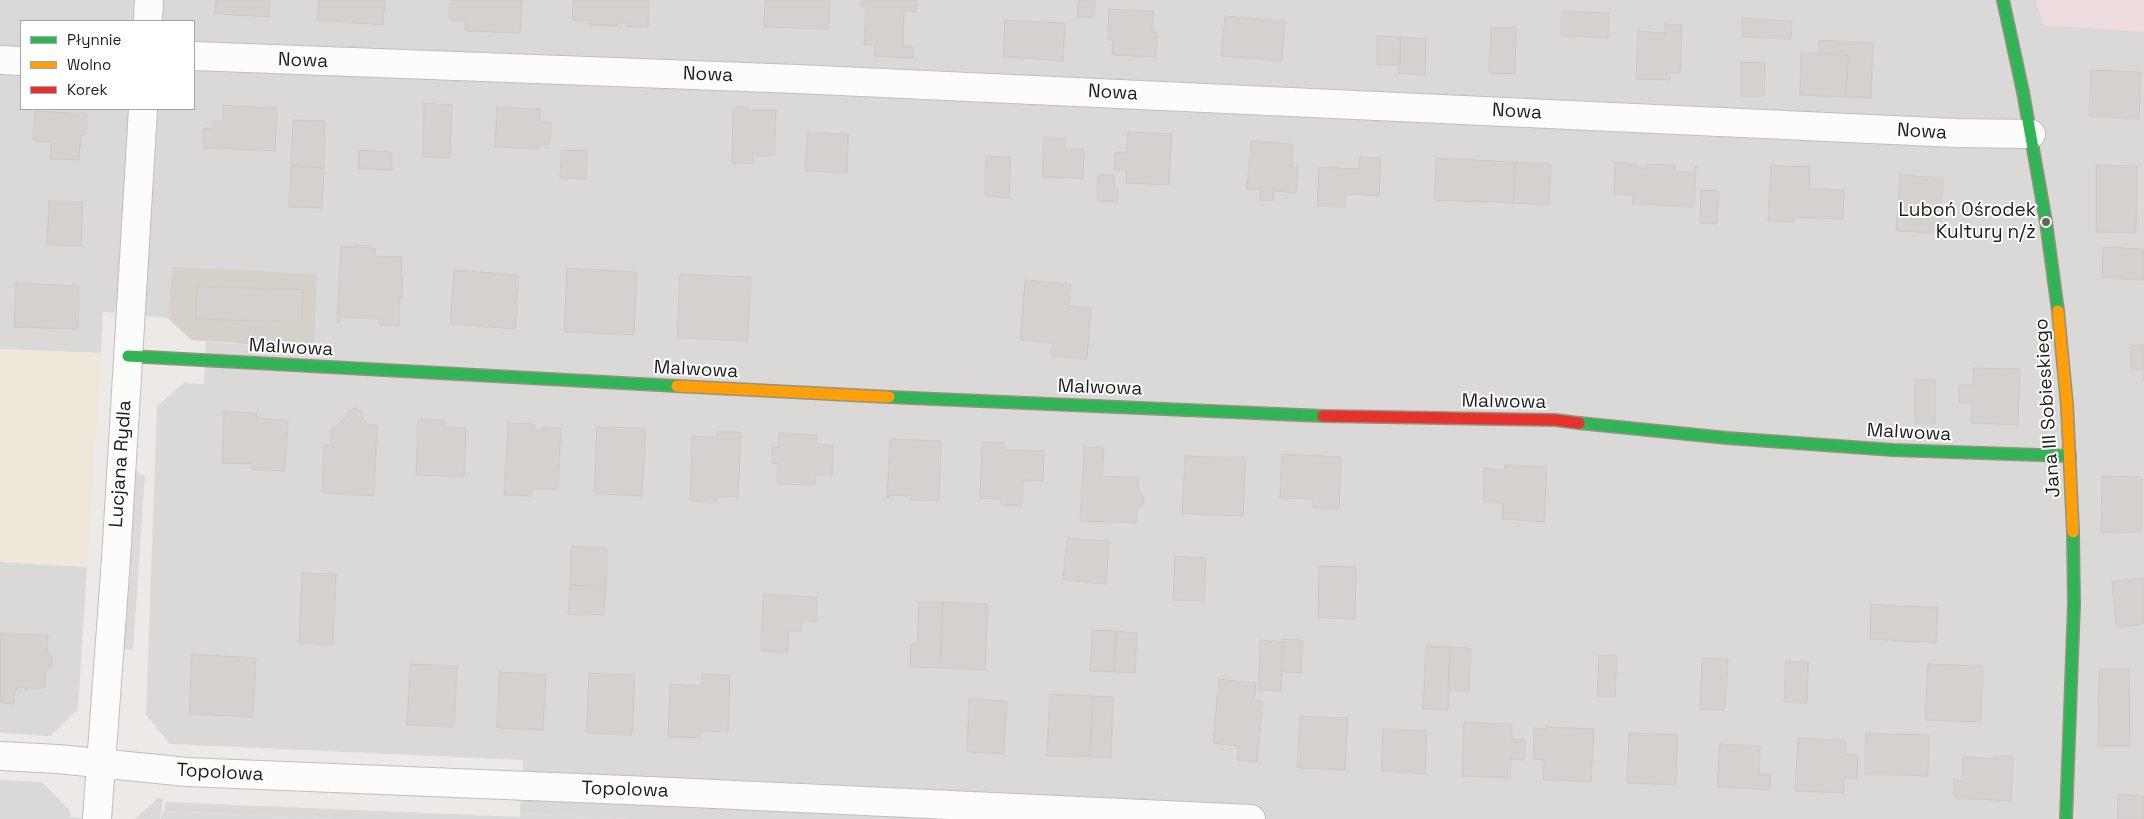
<!DOCTYPE html>
<meta charset="utf-8">
<style>
body{margin:0}
#map{position:relative;width:2144px;height:819px;overflow:hidden;background:#ece9e6;font-family:"Space Grotesk",sans-serif}
canvas{display:block}
.legend{position:absolute;left:20px;top:20px;width:175px;height:90px;box-sizing:border-box;background:#fff;border:1px solid #a5a5a5;margin:0;padding:6px 9px;list-style:none;font-size:15px;color:#1d1d1d}
.legend li{display:flex;align-items:center;gap:10px;height:25px}
.legend b{width:25px;border:1px solid #a5a5a5}
</style>
<div id="map">
<canvas width="2144" height="819"></canvas>
<ul class="legend">
<li><b style="height:6px;background:#30b455"></b>Płynnie</li>
<li><b style="height:6px;background:#ff9f0a"></b>Wolno</li>
<li><b style="height:6px;background:#e5322d"></b>Korek</li>
</ul>
</div>
<script>
const c = document.querySelector('canvas').getContext('2d');
c.lineJoin = 'round';
function fill(path, color) { c.fillStyle = color; c.fill(path, 'evenodd'); }
const poly = rows => new Path2D(rows.map(r => 'M' + r).join(''));
function strokePath(path, color, width, dash) { c.strokeStyle = color; c.lineWidth = width; c.lineCap = dash ? 'butt' : 'round'; c.setLineDash(dash || []); c.stroke(path); }
function drawText(font, color, halo, rows, align = 'center') {
  c.font = font + ' "Space Grotesk",sans-serif'; c.lineWidth = 4; c.setLineDash([]); c.textBaseline = 'middle'; c.strokeStyle = halo; c.fillStyle = color; for (const [text, x, y, turn = 0] of rows) {
    c.save(); c.translate(x, y); c.rotate((+turn || 0) * Math.PI / 180); c.textAlign = isNaN(turn) ? turn : align; if (halo) c.strokeText(text, 0, 0); c.fillText(text, 0, 0); c.restore();
  }
}
fill(poly([
 [0,0,2036,0,2044,25,2144,30,2144,819,630,819,520,813,523,760,170,744,146,715,157,406,184,383,204,384,206,342,314,349,172,267,168,318,103,312,101,353,0,349],
 [21,21,194,21,194,109,21,109],
 [0,562,87,567,78,709,51,736,0,733],
 [0,780,42,782,70,811,70,817,95,819,0,819],
 [158,798,163,799,160,819,135,819],
 [165,802,520,817,520,819,333,819,165,811]
]), '#dbd9d8');
fill(poly([
 [2036,0,2144,0,2144,32,2043,25]
]), '#eedddf');
fill(poly([
 [172,267,317,274,314,349,191,340,168,318]
]), '#d5d1c8');
fill(poly([
 [0,349,101,353,87,567,0,562]
]), '#ede8d9');
fill(poly([
 [135,470,140,474,145,475,133,650,124,649],
 [163,811,165,811,333,819,160,819],
 [520,813,630,819,520,819]
]), '#dcdad9');
const building = poly([
 [216,0,270,0,269,17,215,14,216,0],
 [319,0,385,0,383,25,317,20,319,0],
 [450,0,522,0,520,33,465,31,465,21,449,20,450,0],
 [573,0,649,0,648,27,626,27,626,23,617,23,617,26,590,25,590,21,572,20,573,0],
 [765,0,830,0,829,29,764,27,765,0],
 [861,0,917,0,916,12,904,11,903,46,913,47,913,58,874,56,875,45,864,45,866,6,860,6,861,0],
 [1078,0,1095,0,1094,17,1077,17,1078,0],
 [1109,9,1153,11,1152,32,1157,32,1156,57,1112,55,1113,40,1108,40,1109,9],
 [1562,11,1609,13,1608,38,1561,36,1562,11],
 [1225,16,1285,21,1282,61,1221,56,1225,16],
 [1742,18,1792,21,1791,39,1742,37,1742,18],
 [1005,20,1065,23,1063,61,1003,57,1005,20],
 [1665,24,1682,25,1680,73,1670,73,1670,80,1636,79,1638,31,1665,33,1665,24],
 [1491,27,1516,27,1515,74,1489,73,1491,27],
 [1377,36,1400,37,1400,65,1377,65,1377,36],
 [1400,37,1426,38,1425,75,1399,74,1400,37],
 [1819,40,1873,43,1871,98,1846,97,1848,55,1818,53,1819,40],
 [1801,52,1848,55,1846,97,1800,95,1801,52],
 [1741,62,1765,63,1764,96,1741,96,1741,62],
 [2091,70,2141,72,2139,119,2089,116,2091,70],
 [424,103,452,105,450,158,423,157,424,103],
 [223,105,277,108,275,151,203,148,203,128,212,128,213,121,223,122,223,105],
 [738,106,747,106,751,110,776,110,774,156,753,156,753,164,732,163,733,111,738,106],
 [497,107,540,109,540,122,551,122,550,144,539,144,538,149,495,147,497,107],
 [35,111,87,114,86,135,81,135,79,160,50,159,51,142,33,141,35,111],
 [293,120,325,121,324,168,291,166,293,120],
 [808,132,848,134,847,173,805,171,808,132],
 [1128,132,1172,134,1169,185,1126,183,1126,170,1114,169,1115,152,1127,152,1128,132],
 [1044,137,1065,138,1065,149,1084,149,1083,179,1042,177,1044,137],
 [1251,141,1293,144,1292,167,1298,167,1296,193,1274,191,1273,201,1260,200,1260,190,1247,189,1251,141],
 [359,150,392,152,392,170,358,168,359,150],
 [562,150,587,151,586,179,560,178,562,150],
 [986,156,1011,157,1009,198,985,196,986,156],
 [1360,157,1381,158,1379,196,1346,194,1345,207,1317,206,1319,167,1359,169,1360,157],
 [1436,158,1515,162,1513,203,1434,200,1436,158],
 [1515,162,1551,164,1549,205,1513,203,1515,162],
 [1615,162,1638,164,1638,168,1647,168,1647,164,1675,165,1675,172,1695,172,1696,166,1694,207,1632,204,1633,195,1614,194,1615,162],
 [1771,165,1810,167,1809,188,1844,190,1843,219,1794,217,1794,222,1768,221,1771,165],
 [2096,165,2137,166,2136,233,2096,232,2096,165],
 [291,166,324,168,322,208,289,207,291,166],
 [1098,175,1114,175,1114,188,1118,188,1118,202,1097,201,1098,175],
 [1900,175,1943,178,1940,233,1896,231,1900,175],
 [1701,190,1719,191,1717,224,1700,223,1701,190],
 [49,201,83,202,81,246,47,245,49,201],
 [354,245,370,246,370,248,375,248,375,256,402,257,401,277,403,277,402,298,400,297,399,326,379,325,379,319,340,317,340,323,337,323,341,246,354,247,354,245],
 [2103,247,2144,249,2144,280,2102,278,2103,247],
 [567,268,637,272,634,335,564,332,567,268],
 [454,270,519,275,515,329,450,324,454,270],
 [680,274,751,277,748,341,677,338,680,274],
 [1025,280,1071,284,1069,306,1091,308,1087,359,1051,356,1053,343,1020,340,1025,280],
 [16,283,79,286,78,329,14,327,16,283],
 [197,286,303,290,302,322,196,319,197,286],
 [2144,345,2144,382,2144,369,2131,370,2130,346,2144,345],
 [1973,368,2020,369,2018,425,1971,423,1972,403,1959,403,1959,385,1973,385,1973,368],
 [1914,379,1935,379,1935,424,1915,424,1914,379],
 [355,408,361,411,362,417,369,425,377,425,374,496,322,493,324,445,331,445,331,430,346,417,348,411,355,408],
 [224,411,257,413,256,418,288,420,285,471,252,470,252,464,222,463,224,411],
 [418,419,445,420,445,427,466,428,464,477,416,475,418,419],
 [508,423,535,424,534,430,544,430,544,427,561,428,558,489,531,489,531,496,504,495,508,423],
 [597,427,646,428,642,496,594,494,597,427],
 [718,432,741,432,738,497,718,496,717,503,690,501,692,436,718,437,718,432],
 [779,433,817,435,817,444,833,445,832,476,815,475,815,485,777,484,778,464,772,463,772,447,778,448,779,433],
 [890,439,941,441,939,501,911,500,911,496,889,495,889,498,887,498,890,439],
 [982,442,1004,443,1004,450,1044,451,1043,481,1023,480,1022,506,1001,505,1001,499,980,498,982,442],
 [1084,447,1104,448,1102,476,1138,477,1138,490,1144,496,1143,504,1137,510,1136,523,1080,521,1084,447],
 [1282,454,1341,457,1339,509,1313,508,1313,499,1280,498,1282,454],
 [1185,456,1246,458,1243,516,1182,514,1185,456],
 [1505,465,1547,467,1544,522,1502,519,1503,503,1483,502,1484,468,1504,470,1505,465],
 [2102,476,2142,477,2142,532,2101,533,2102,476],
 [1067,538,1109,541,1106,584,1063,580,1067,538],
 [571,546,607,548,606,587,570,585,571,546],
 [1175,556,1206,558,1204,601,1173,600,1175,556],
 [1319,566,1356,567,1355,619,1318,618,1319,566],
 [302,573,336,574,333,645,299,643,302,573],
 [2144,578,2144,624,2116,627,2112,581,2144,578],
 [570,585,606,587,604,615,568,614,570,585],
 [763,594,817,597,816,622,802,621,801,631,789,631,788,653,761,651,763,594],
 [919,602,943,602,940,668,910,667,911,644,917,644,919,602],
 [943,602,988,604,985,670,940,668,943,602],
 [1871,604,1938,608,1936,643,1870,639,1871,604],
 [1092,630,1116,631,1114,672,1090,671,1092,630],
 [1116,631,1137,633,1135,673,1114,672,1116,631],
 [0,633,48,635,47,652,52,657,52,666,46,671,45,688,29,688,26,690,26,688,17,687,17,690,15,690,14,704,0,703,0,633],
 [1283,639,1303,640,1301,673,1282,672,1283,639],
 [1260,640,1283,642,1281,691,1258,690,1260,640],
 [1426,646,1450,647,1448,710,1423,709,1426,646],
 [1450,647,1471,648,1469,691,1448,691,1450,647],
 [192,654,256,658,253,717,189,714,192,654],
 [1599,655,1617,656,1615,696,1597,696,1599,655],
 [1702,658,1728,659,1725,710,1700,709,1702,658],
 [1786,661,1808,662,1807,703,1784,702,1786,661],
 [410,664,457,666,454,727,407,725,410,664],
 [1928,664,1983,666,1981,722,1925,720,1928,664],
 [2099,669,2129,669,2130,746,2098,746,2099,669],
 [499,672,546,674,543,730,497,728,499,672],
 [589,673,635,675,632,735,586,733,589,673],
 [702,674,730,675,728,732,701,731,701,738,668,737,670,684,702,686,702,674],
 [1219,679,1256,683,1254,700,1263,701,1257,762,1237,760,1238,746,1213,743,1219,679],
 [1050,694,1093,696,1090,757,1047,756,1050,694],
 [1093,696,1113,697,1111,758,1090,757,1093,696],
 [969,699,1007,701,1004,754,967,752,969,699],
 [1300,716,1348,718,1345,770,1297,768,1300,716],
 [1464,722,1512,724,1512,739,1525,740,1524,760,1511,759,1510,778,1462,776,1464,722],
 [1546,727,1594,729,1591,782,1543,780,1544,760,1533,759,1534,728,1546,729,1546,727],
 [1383,729,1427,731,1425,774,1381,771,1383,729],
 [1629,733,1678,735,1676,785,1627,783,1629,733],
 [1866,733,1929,735,1928,776,1865,774,1866,733],
 [1798,738,1846,740,1846,754,1858,755,1857,779,1844,778,1844,793,1795,791,1798,738],
 [1720,744,1760,746,1759,774,1771,775,1770,790,1717,787,1720,744],
 [1994,756,2013,756,2011,801,1954,798,1954,780,1962,781,1963,757,1994,758,1994,756],
 [2118,794,2144,796,2144,819,2117,819,2118,794]
]);
fill(building, '#d4d1cf');
strokePath(building, '#cfcac7', 1);
const street = poly([
 [148,21,149,0],
 [194,56,797,79,1956,133,2031,134],
 [0,60,21,61],
 [0,756,58,759,187,772,650,791,1251,819],
 [97,819,116,559,143,109]
]);
const fast = poly([
 [2003,0,2023,92,2046,222,2058,311],
 [128,356,677,386],
 [889,397,1323,416],
 [1579,423,1727,438,1893,450,2070,456],
 [2066,819,2074,604,2073,532]
]);
const slow = poly([
 [2058,311,2067,405,2073,532],
 [677,386,889,397]
]);
const jam = poly([
 [1323,416,1555,420,1579,423]
]);
strokePath(street, '#bfbebc', 30);
strokePath(fast, '#95917f', 14);
strokePath(slow, '#95917f', 14);
strokePath(jam, '#95917f', 14);
strokePath(street, '#fcfcfb', 28);
strokePath(fast, '#30b455', 11);
strokePath(slow, '#ff9f0a', 11);
strokePath(jam, '#e5322d', 11);
for (const [x, y, r, color] of [
 [2046,222,5,"#656463"]
]) { const dot = new Path2D(); dot.arc(x, y, r, 0, 2 * Math.PI); c.fillStyle = color; c.fill(dot); strokePath(dot, '#fff', 2); }
drawText('19px', '#1d1d1d', '#fff', [
 ["Nowa",303,61,2],
 ["Nowa",708,75,2],
 ["Nowa",1113,93,3],
 ["Nowa",1517,112,3],
 ["Nowa",1922,132,3],
 ["Malwowa",291,348,3],
 ["Malwowa",696,370,3],
 ["Malwowa",1100,388,2],
 ["Malwowa",1504,402,1],
 ["Jana III Sobieskiego",2048,408,-94],
 ["Malwowa",1909,433,3],
 ["Lucjana Rydla",121,464,-86],
 ["Topolowa",220,773,3],
 ["Topolowa",625,790,2]
]);
drawText('19px', '#1d1d1d', '#fff', [
 ["Luboń Ośrodek",2036,211],
 ["Kultury n/ż",2036,233]
], 'right');
</script>
